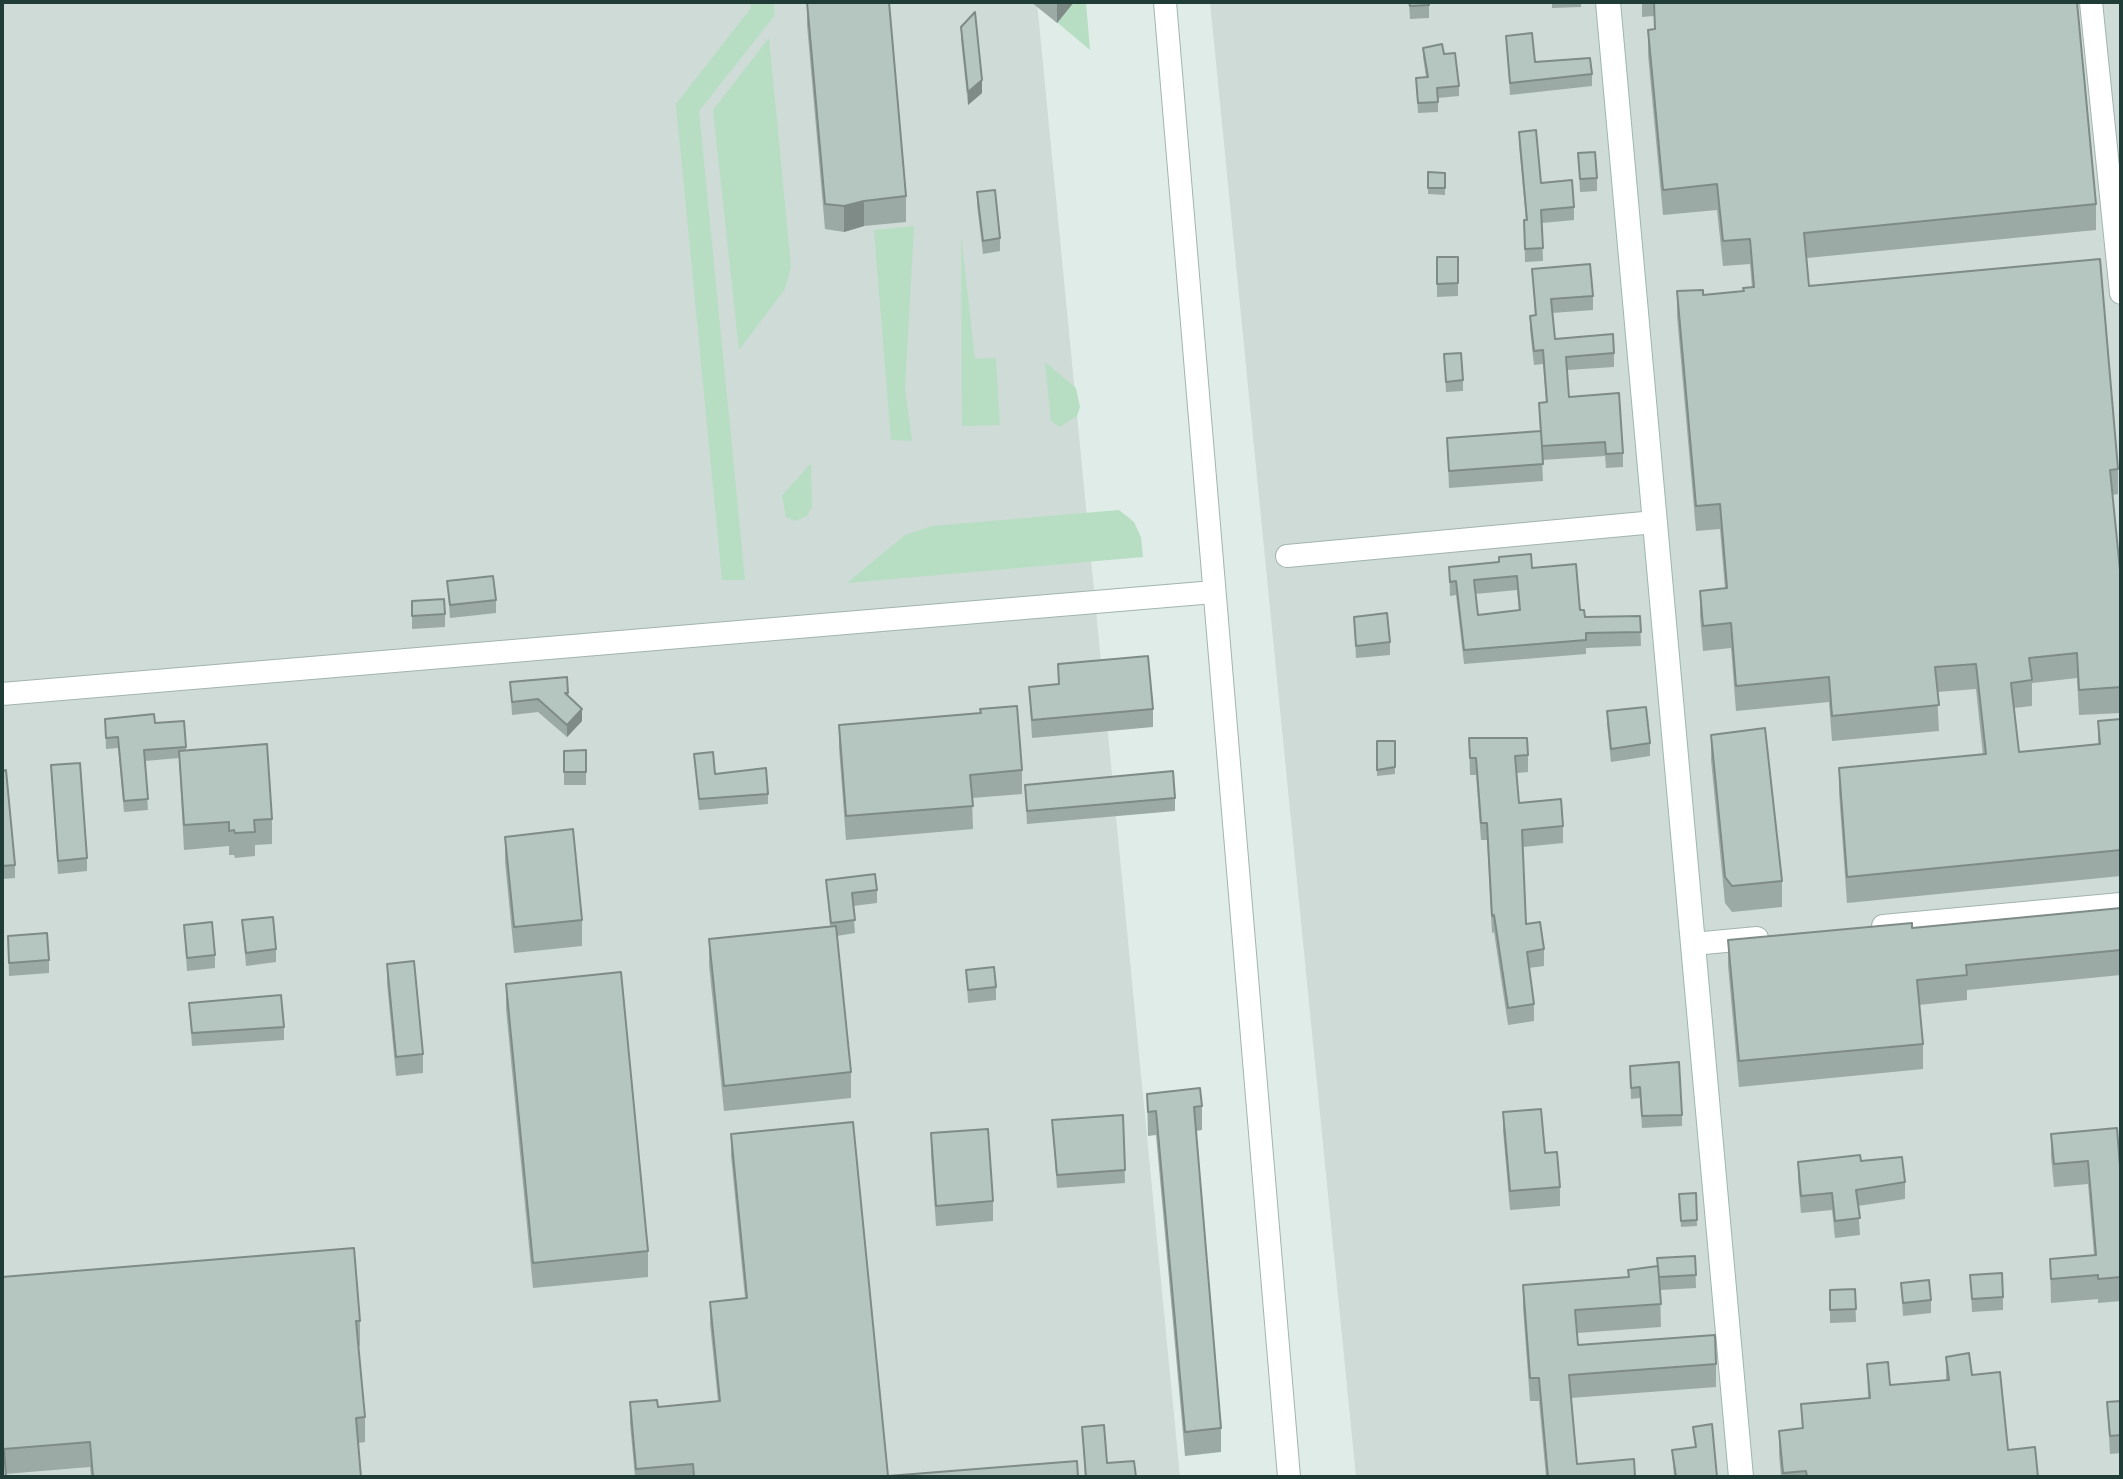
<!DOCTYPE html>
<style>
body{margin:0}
#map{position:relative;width:2123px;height:1479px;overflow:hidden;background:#dfece7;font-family:"Alegreya Sans",sans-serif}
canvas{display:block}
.frame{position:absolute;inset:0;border:4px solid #1f3d36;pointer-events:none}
</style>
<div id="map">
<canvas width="2123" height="1479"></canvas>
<div class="frame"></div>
</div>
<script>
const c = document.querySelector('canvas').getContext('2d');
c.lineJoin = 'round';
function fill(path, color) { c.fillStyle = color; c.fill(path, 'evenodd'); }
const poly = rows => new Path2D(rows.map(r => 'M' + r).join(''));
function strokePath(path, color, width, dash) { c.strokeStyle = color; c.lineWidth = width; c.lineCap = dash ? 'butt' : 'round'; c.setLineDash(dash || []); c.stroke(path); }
fill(poly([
 [2,2,1037,2,1180,1477,2,1477],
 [1210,2,2121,2,2121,1477,1356,1477]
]), '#cedbd6');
fill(poly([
 [751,2,773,2,775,15,699,111,745,580,722,580,676,104,751,8],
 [1033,2,1086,2,1090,50],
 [769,38,791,267,785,289,739,350,713,110],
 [914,226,905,389,912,441,891,440,874,230],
 [961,236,975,359,996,358,1000,425,962,426],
 [1045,362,1076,388,1080,407,1077,416,1060,427,1051,421],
 [811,463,812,507,807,516,795,521,786,517,782,496],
 [1119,510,1134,522,1141,537,1143,557,847,583,905,535,932,526]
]), '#b7dec3');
const street = poly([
 [1165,2,1289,1477],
 [2091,2,2121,293],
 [1287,556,1655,522],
 [2,694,1214,592],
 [1883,926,2121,904],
 [1693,944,1757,938]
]);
const secondary = poly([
 [1608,2,1741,1477]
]);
strokePath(street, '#a2b4ae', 24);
strokePath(secondary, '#9db8b0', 26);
strokePath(street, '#fff', 22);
strokePath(secondary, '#fff', 24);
fill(poly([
 [807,2,906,196,906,222,864,226,844,232,825,229,807,25],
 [1031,2,1074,2,1057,23],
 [1409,2,1429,2,1429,18,1410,19],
 [1552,2,1581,2,1581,7,1552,8],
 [1642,2,2077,2,2096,204,2096,230,1807,258,1809,286,2118,469,2118,494,2112,495,2121,580,2121,713,2079,715,2077,678,2032,683,2032,706,2014,708,2019,752,2098,745,2098,721,2121,719,2121,876,1847,903,1839,793,1839,768,1983,755,1976,689,1937,692,1939,731,1832,741,1829,702,1736,711,1731,648,1703,651,1700,616,1700,591,1725,589,1720,529,1696,531,1677,316,1677,291,1703,295,1744,291,1752,288,1750,264,1723,266,1717,210,1663,215,1648,55,1648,30,1654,30,1654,16,1642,17],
 [961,27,982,93,968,105,961,40],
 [1506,36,1535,62,1592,74,1592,86,1510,95],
 [1423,48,1444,54,1459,86,1459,96,1438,98,1438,112,1418,113,1416,78,1426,77,1423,57],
 [1519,132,1541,183,1574,207,1574,220,1542,223,1543,261,1525,262,1524,220,1526,220,1519,145],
 [1578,153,1597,178,1597,191,1580,192],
 [1428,172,1445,173,1445,195,1428,194],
 [977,192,1000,238,1000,251,983,254,977,205],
 [1437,257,1458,257,1458,296,1437,297],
 [1532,269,1593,296,1593,310,1552,313,1555,339,1614,353,1614,367,1567,370,1569,397,1623,453,1623,467,1606,468,1605,456,1542,460,1543,481,1449,488,1447,438,1540,431,1539,403,1546,402,1543,364,1534,365,1530,330,1530,316,1535,315],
 [1444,354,1463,380,1463,391,1446,392],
 [1449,567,1532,568,1580,610,1585,617,1640,616,1641,646,1586,648,1586,654,1464,664,1456,595,1450,596],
 [1517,590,1519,611,1478,615,1475,594],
 [447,581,496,600,496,613,450,618],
 [412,601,445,614,445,627,412,629],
 [1354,617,1390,642,1390,655,1356,658],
 [1058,664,1153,709,1153,727,1032,738,1029,687,1058,684],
 [567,677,568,696,582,721,567,737,538,712,512,715,510,682],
 [1607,711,1650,743,1650,756,1611,762,1607,724],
 [105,719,155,723,184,721,186,750,272,819,272,844,255,845,255,856,235,858,234,855,229,855,229,846,184,850,179,758,145,761,148,810,124,812,118,748,106,749],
 [839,725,1022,770,1022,794,972,798,973,829,846,840,839,748],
 [1711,735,1782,881,1782,907,1732,912,1725,903,1711,760],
 [1469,738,1528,755,1528,772,1516,773,1519,803,1563,826,1563,843,1523,847,1526,924,1544,949,1544,966,1529,968,1534,1004,1534,1021,1508,1025,1494,932,1492,933,1487,840,1481,840,1476,775,1470,775],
 [1377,741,1395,741,1395,774,1377,776],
 [586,750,586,785,564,785,564,751],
 [694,754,715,774,768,794,768,804,699,810],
 [51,765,87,858,87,871,58,874],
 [2,771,15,865,15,878,2,879],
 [1025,785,1175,798,1175,811,1027,824],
 [505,837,582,920,582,946,514,953,505,862],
 [826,880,877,890,877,903,853,906,855,933,837,936,851,1072,851,1098,724,1111,709,965,709,939,830,926],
 [2121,908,2121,975,1967,990,1967,1000,1919,1005,1923,1044,1923,1069,1739,1087,1728,966,1728,940,1912,928],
 [242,920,276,949,276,962,246,966],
 [184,925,215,955,215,968,187,971],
 [8,936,49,960,49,973,9,976],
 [387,964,423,1054,423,1073,396,1076,387,983],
 [966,970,996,987,996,1000,968,1003],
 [506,984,648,1251,648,1277,533,1288,506,1009],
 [189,1003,284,1027,284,1040,192,1046],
 [1630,1066,1682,1115,1682,1126,1642,1128,1640,1098,1631,1099],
 [1147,1094,1202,1106,1202,1130,1196,1131,1221,1428,1221,1452,1185,1456,1156,1135,1148,1136],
 [1503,1112,1545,1153,1560,1187,1560,1206,1510,1210,1503,1131],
 [1123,1115,1125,1183,1057,1188,1052,1120],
 [931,1133,993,1201,993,1221,936,1226,931,1153],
 [731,1134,888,1476,1078,1477,635,1477,630,1424,630,1402,658,1407,718,1401,710,1324,710,1302,745,1298,731,1156],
 [2051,1134,2121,1179,2121,1301,2098,1303,2098,1299,2051,1303,2050,1259,2094,1255,2088,1184,2054,1187,2051,1157],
 [1861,1161,1905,1182,1905,1199,1858,1206,1860,1235,1835,1238,1832,1210,1801,1213,1798,1179,1798,1162],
 [1696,1193,1697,1226,1681,1227,1679,1194],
 [1695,1256,1696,1288,1660,1290,1661,1327,1577,1333,1578,1345,1716,1364,1716,1387,1571,1398,1577,1464,1635,1477,1546,1477,1539,1401,1530,1401,1523,1308,1523,1285,1628,1277,1657,1266],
 [1970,1275,2003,1297,2003,1310,1972,1312],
 [2,1277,360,1321,360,1346,358,1346,365,1417,365,1442,358,1443,361,1477,91,1477,90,1467,5,1474,2,1477],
 [1901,1283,1931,1300,1931,1313,1903,1316],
 [1855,1289,1856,1322,1830,1323,1830,1290],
 [1946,1357,1972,1375,2008,1450,2038,1477,1781,1477,1779,1454,1779,1431,1802,1428,1801,1404,1868,1398,1867,1364,1890,1385,1946,1380],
 [2121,1401,2121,1453,2110,1454,2107,1402],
 [1082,1427,1107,1463,1136,1477,1085,1477],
 [1693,1427,1717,1477,1674,1477,1672,1450,1695,1447]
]), '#9caaa5');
fill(poly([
 [1059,2,1074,2,1057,23,1057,4],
 [982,80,982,93,968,105,968,92],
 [864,201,864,226,844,232,844,206],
 [582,709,582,721,567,737,567,725]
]), '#7f8b86');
const building = poly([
 [807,2,889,2,906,196,864,201,844,206,825,204,807,2],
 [1409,2,1429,2,1429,5,1410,6,1409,2],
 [1654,2,2077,2,2096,204,1804,233,1809,286,2100,259,2118,469,2110,470,2121,580,2121,687,2079,690,2077,653,2029,658,2032,680,2011,683,2019,752,2100,744,2098,721,2121,719,2121,850,1847,877,1839,768,1986,754,1976,664,1935,667,1939,705,1832,716,1829,677,1736,686,1731,623,1703,626,1700,591,1727,588,1720,504,1696,506,1677,291,1703,290,1703,295,1744,291,1743,288,1754,287,1750,239,1723,241,1717,184,1663,190,1648,30,1655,29,1654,2],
 [975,12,982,80,968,92,961,27,975,12],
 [1532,33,1535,62,1590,58,1592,74,1510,83,1506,36,1532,33],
 [1442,44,1444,54,1455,53,1459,86,1437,88,1438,102,1418,103,1416,78,1428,77,1423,48,1442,44],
 [1536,130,1541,183,1572,180,1574,207,1541,210,1543,248,1525,249,1524,220,1527,220,1519,132,1536,130],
 [1595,152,1597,178,1580,179,1578,153,1595,152],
 [1428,172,1445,173,1445,188,1428,188,1428,172],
 [995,190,1000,238,983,241,977,192,995,190],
 [1437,257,1458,257,1458,283,1437,284,1437,257],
 [1590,264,1593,296,1551,299,1555,339,1613,334,1614,353,1566,357,1569,397,1619,393,1623,453,1606,454,1605,442,1542,446,1539,403,1547,402,1543,350,1534,351,1530,316,1536,315,1532,269,1590,264],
 [1461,353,1463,380,1446,382,1444,354,1461,353],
 [1541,431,1543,464,1449,471,1447,438,1541,431],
 [1531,554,1532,568,1576,564,1580,610,1584,610,1585,617,1640,616,1641,632,1586,633,1586,640,1464,650,1456,581,1450,582,1449,567,1499,562,1499,557,1531,554],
 [1517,576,1520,610,1478,615,1474,580,1517,576],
 [493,576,496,600,450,605,447,581,493,576],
 [444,599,445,614,412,616,412,601,444,599],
 [1387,613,1390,642,1356,646,1354,617,1387,613],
 [1148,656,1153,709,1032,720,1029,687,1059,684,1058,664,1148,656],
 [567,677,568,693,565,693,582,709,567,725,538,699,512,702,510,682,567,677],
 [1017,706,1022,770,970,775,973,806,846,816,839,725,981,713,980,709,1017,706],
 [1646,707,1650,743,1611,749,1607,711,1646,707],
 [154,714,155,723,184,721,186,747,144,750,148,799,124,801,118,737,106,738,105,719,154,714],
 [1765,728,1782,881,1732,886,1725,877,1711,735,1765,728],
 [1469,738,1527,738,1528,755,1515,756,1519,803,1561,799,1563,826,1522,830,1526,924,1540,922,1544,949,1527,952,1534,1004,1508,1008,1494,915,1492,916,1487,823,1481,823,1476,758,1470,758,1469,738],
 [1377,741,1395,741,1395,767,1377,770,1377,741],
 [267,744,272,819,254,820,255,832,235,833,234,830,229,831,229,822,184,825,179,751,267,744],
 [586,750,586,772,564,772,564,751,586,750],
 [713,752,715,774,766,768,768,794,699,799,694,754,713,752],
 [80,763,87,858,58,861,51,765,80,763],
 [6,770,15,865,2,866,2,771,6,770],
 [1173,771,1175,798,1027,811,1025,785,1173,771],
 [573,829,582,920,514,927,505,837,573,829],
 [875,874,877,890,852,893,855,920,831,923,826,880,875,874],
 [2121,908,2121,950,1966,965,1967,975,1917,980,1923,1044,1739,1061,1728,940,1912,923,1912,928,2121,908],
 [273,917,276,949,246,953,242,920,273,917],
 [212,922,215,955,187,958,184,925,212,922],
 [836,926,851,1072,724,1086,709,939,836,926],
 [47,933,49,960,9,963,8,936,47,933],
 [414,961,423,1054,396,1057,387,964,414,961],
 [994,967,996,987,968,990,966,970,994,967],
 [621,972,648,1251,533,1263,506,984,621,972],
 [281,995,284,1027,192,1033,189,1003,281,995],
 [1679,1062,1682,1115,1642,1116,1640,1087,1631,1088,1630,1066,1679,1062],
 [1200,1088,1202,1106,1194,1107,1221,1428,1185,1432,1156,1111,1148,1112,1147,1094,1200,1088],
 [1541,1109,1545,1153,1557,1152,1560,1187,1510,1191,1503,1112,1541,1109],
 [1123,1115,1125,1170,1057,1175,1052,1120,1123,1115],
 [853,1122,888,1476,1077,1461,1078,1477,694,1477,693,1464,636,1469,630,1402,657,1400,658,1407,720,1401,710,1302,747,1298,731,1134,853,1122],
 [2117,1128,2121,1179,2121,1277,2098,1279,2098,1275,2051,1279,2050,1259,2096,1255,2088,1161,2054,1164,2051,1134,2117,1128],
 [988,1129,993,1201,936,1206,931,1133,988,1129],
 [1860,1155,1861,1161,1902,1157,1905,1182,1856,1190,1860,1218,1835,1221,1832,1193,1801,1196,1798,1162,1860,1155],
 [1696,1193,1697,1220,1681,1221,1679,1194,1696,1193],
 [354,1248,360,1321,356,1321,365,1417,356,1418,361,1477,93,1477,90,1442,4,1449,6,1477,2,1477,2,1277,354,1248],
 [1695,1256,1696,1275,1659,1277,1657,1258,1695,1256],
 [1658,1266,1661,1304,1575,1310,1578,1345,1715,1335,1716,1364,1569,1375,1577,1464,1634,1459,1635,1477,1548,1477,1539,1378,1530,1378,1523,1285,1629,1277,1628,1270,1658,1266],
 [2002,1273,2003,1297,1972,1299,1970,1275,2002,1273],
 [1929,1280,1931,1300,1903,1303,1901,1283,1929,1280],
 [1855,1289,1856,1309,1830,1310,1830,1290,1855,1289],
 [1969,1353,1972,1375,2000,1372,2008,1450,2035,1447,2038,1477,1807,1477,1806,1471,1783,1473,1779,1431,1803,1428,1801,1404,1870,1398,1867,1364,1888,1362,1890,1385,1949,1380,1946,1357,1969,1353],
 [2121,1401,2121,1435,2110,1436,2107,1402,2121,1401],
 [1712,1424,1717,1477,1676,1477,1672,1450,1696,1447,1693,1427,1712,1424],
 [1104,1425,1107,1463,1134,1461,1136,1477,1086,1477,1082,1427,1104,1425]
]);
fill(building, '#b5c6c0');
strokePath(building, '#7f8b86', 2);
</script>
